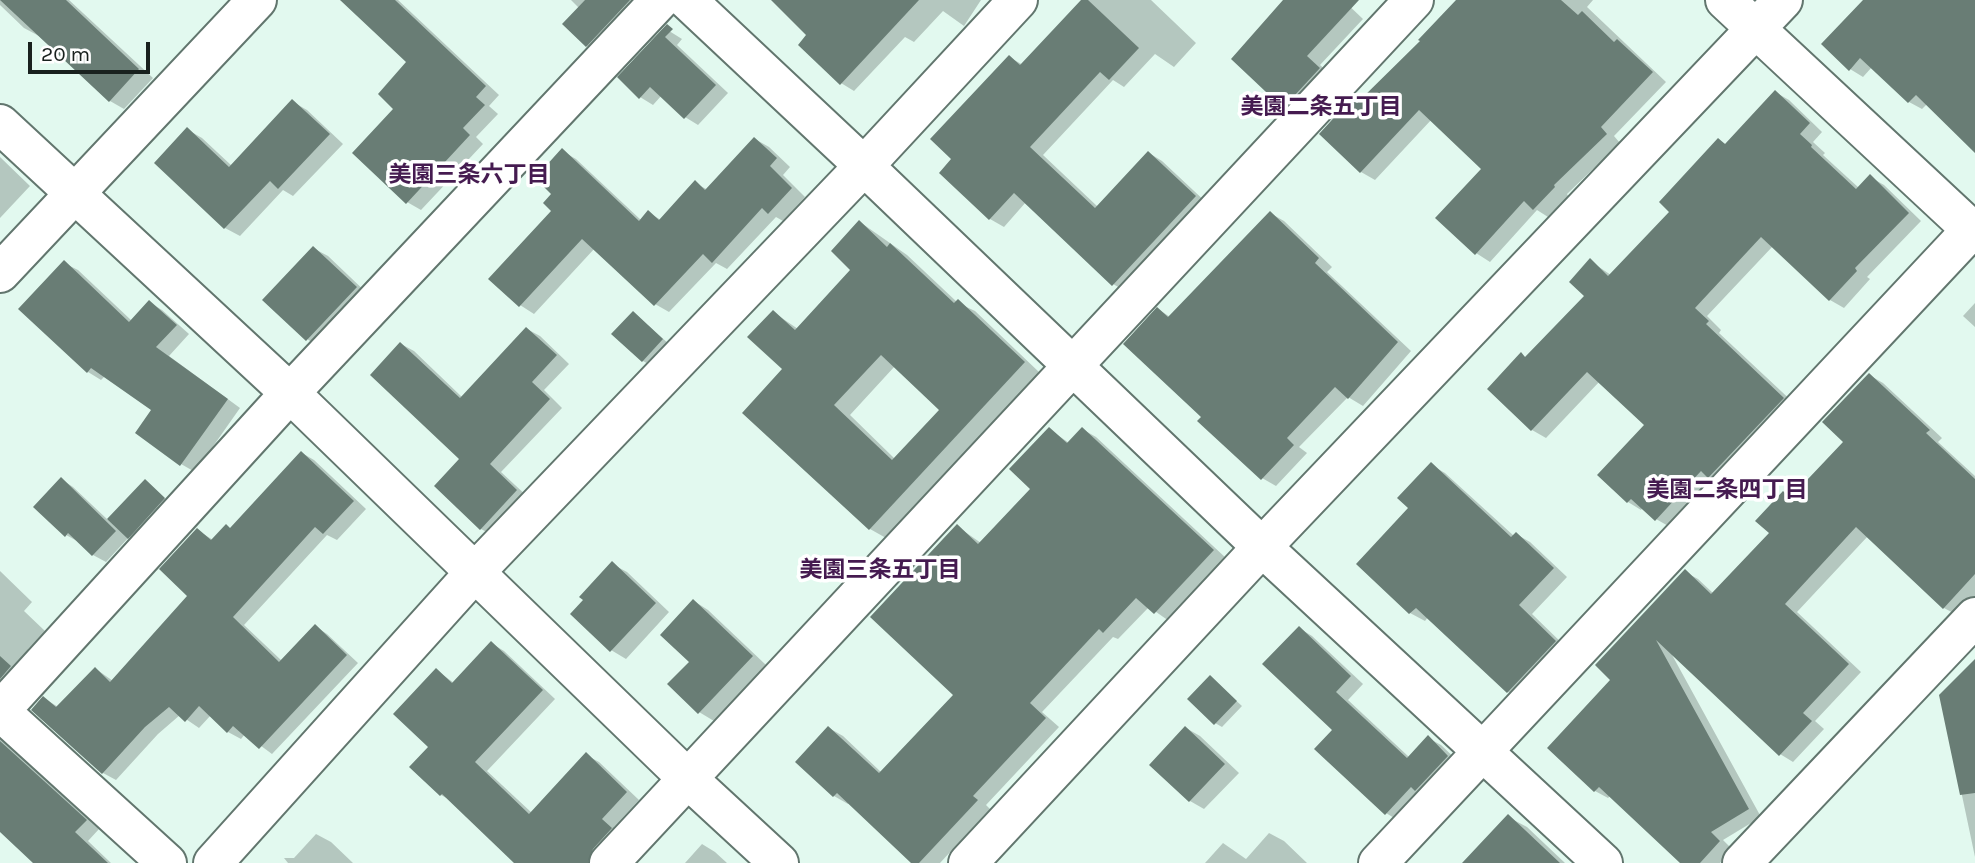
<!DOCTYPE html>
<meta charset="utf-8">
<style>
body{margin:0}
#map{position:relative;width:1975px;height:863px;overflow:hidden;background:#e2f9ef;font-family:Karla,sans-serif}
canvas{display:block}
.scale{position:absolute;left:28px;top:42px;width:122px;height:32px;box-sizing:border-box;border:4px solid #19211e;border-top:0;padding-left:9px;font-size:21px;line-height:24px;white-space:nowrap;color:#19211e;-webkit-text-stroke:5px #fff;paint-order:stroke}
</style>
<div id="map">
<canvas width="1975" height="863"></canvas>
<div class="scale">20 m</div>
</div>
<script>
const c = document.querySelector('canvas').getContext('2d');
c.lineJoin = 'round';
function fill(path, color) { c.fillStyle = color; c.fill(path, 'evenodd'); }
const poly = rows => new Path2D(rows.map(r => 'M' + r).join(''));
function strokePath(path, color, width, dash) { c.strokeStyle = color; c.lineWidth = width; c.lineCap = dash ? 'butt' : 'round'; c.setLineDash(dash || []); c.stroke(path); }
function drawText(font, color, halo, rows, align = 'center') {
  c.font = font + ' Karla,"Noto Sans JP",sans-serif'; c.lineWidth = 7; c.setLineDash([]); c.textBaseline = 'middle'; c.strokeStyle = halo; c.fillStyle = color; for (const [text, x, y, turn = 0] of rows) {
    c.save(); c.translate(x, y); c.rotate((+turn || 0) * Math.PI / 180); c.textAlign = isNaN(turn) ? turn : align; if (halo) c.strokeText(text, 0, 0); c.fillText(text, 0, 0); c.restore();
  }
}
fill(poly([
 [0,0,69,0,153,78,124,109,110,101,39,36,24,28,0,5],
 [342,0,398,0,499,95,489,106,498,114,476,137,483,144,421,210,407,202,396,108,408,62],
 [571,0,640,0,600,53,587,46,579,8],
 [795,0,981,0,964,26,943,11,914,42,905,37,854,91,841,83,809,35],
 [1083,0,1151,0,1196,43,1174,67,1155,54,1124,87,1113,80,1043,155,1098,207,1149,153,1162,161,1209,205,1127,292,1113,284,1026,202,1004,227,990,219,953,159,1009,57,1023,65],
 [1286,0,1343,0,1363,19,1320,65,1334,78,1298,114,1284,106],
 [1458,0,1593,0,1587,7,1666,82,1614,136,1620,143,1567,194,1568,196,1548,217,1537,210,1490,262,1476,253,1483,168,1432,119,1375,180,1361,172,1359,104,1422,41],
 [1872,0,1975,0,1975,146,1927,104,1922,109,1909,102,1872,67,1863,77,1850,69],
 [666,29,682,39,677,45,728,93,698,125,685,117,662,95,653,105,640,97],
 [1775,92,1789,100,1822,132,1813,142,1825,153,1823,155,1859,188,1870,177,1884,185,1921,221,1867,277,1870,279,1844,308,1830,300,1773,246,1707,316,1721,330,1719,333,1797,406,1670,527,1656,519,1643,507,1641,510,1628,502,1647,424,1600,381,1546,438,1532,430,1489,389,1521,355,1527,358,1586,296,1590,261,1611,275,1671,212,1718,140,1727,145],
 [293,102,307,110,343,144,293,196,283,190,240,236,225,228,157,163,188,130,202,138,232,166],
 [755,139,769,147,790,167,783,175,805,197,783,221,776,217,727,269,716,263,669,312,655,304,595,248,534,314,520,305,554,211,554,194,562,151,576,159,642,221,649,213,661,220,695,183,708,190],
 [0,157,30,186,0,218],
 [1270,213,1284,221,1332,267,1327,272,1411,351,1363,406,1348,397,1299,447,1307,453,1276,486,1262,478,1203,417,1158,309,1170,317],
 [860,222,907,255,958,303,975,311,1040,373,886,538,870,529,785,369,773,312,798,329,852,270],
 [895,366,941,410,895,459,850,415],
 [313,248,328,256,370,296,321,348,307,339],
 [64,263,78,270,132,321,149,302,162,310,189,334,169,356,240,408,195,472,181,464,153,410,105,376,101,380,88,372],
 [1975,303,1975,327,1963,316],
 [634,313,669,344,650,365,643,361],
 [527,329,540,336,569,364,544,390,562,408,501,472,529,498,494,536,481,529,436,486,461,459,401,344,414,351,463,398],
 [1869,375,1883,383,1942,438,1938,442,1975,476,1975,596,1957,615,1944,608,1868,536,1797,612,1861,672,1815,721,1824,729,1793,762,1780,754,1671,653,1761,817,1723,840,1732,849,1720,863,1693,863,1611,795,1608,798,1595,791,1612,679,1685,572,1698,579,1714,594,1772,533,1783,494,1792,499,1845,442],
 [1049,429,1069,443,1082,429,1096,437,1227,559,1169,621,1149,607,1118,639,1113,637,1042,712,1059,727,986,805,990,809,940,863,913,863,850,802,848,804,834,796,797,762,829,728,843,736,882,773,956,695,958,527,981,543,1032,489],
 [302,453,314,460,366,509,337,540,327,535,244,625,282,661,315,626,327,634,358,663,272,754,245,734,241,739,228,732,211,715,199,728,180,715,158,734,116,780,103,773,33,709,44,698,58,707,96,669,113,681,190,595,197,530,213,540,231,529],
 [1431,465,1445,473,1514,536,1516,534,1530,542,1567,577,1532,614,1569,650,1522,700,1508,692,1428,617,1425,621,1410,613,1359,564,1410,508],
 [61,479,73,487,108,520,145,482,170,503,136,541,129,537,106,562,93,555,79,542,66,535],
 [612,564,627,572,669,612,626,659,611,650,586,600],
 [0,571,32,602,24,611,45,631,28,649,34,654,0,701],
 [694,601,708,610,766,665,714,721,699,712,691,662],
 [1299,628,1312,636,1363,684,1348,700,1409,757,1428,738,1441,745,1461,764,1399,821,1386,813,1334,730],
 [491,643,504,651,555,699,487,771,532,813,586,755,599,762,639,800,614,827,624,837,602,863,517,863,452,801,441,795,430,747,436,670,454,683],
 [1210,677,1242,706,1222,727,1215,723],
 [1975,679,1975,857,1941,696],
 [1186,728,1200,736,1239,773,1204,809,1190,801],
 [0,738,99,829,88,841,111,863,36,863,0,830],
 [1508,817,1527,827,1565,863,1465,863],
 [1269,833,1284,841,1307,863,1205,863,1223,843,1246,859],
 [316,834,331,842,353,863,288,863,284,858,294,858],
 [702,844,715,852,727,863,685,863]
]), '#0003');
fill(poly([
 [0,0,66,0,139,69,109,102],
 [340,0,395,0,486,86,476,97,485,105,463,128,470,135,406,204,352,153,393,109,378,94,406,62],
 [585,0,630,0,586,47,562,24],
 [771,0,919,0,840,85,798,45,806,35],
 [1081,0,1088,0,1139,48,1109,80,1100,72,1030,147,1095,208,1148,151,1196,196,1112,286,1014,193,989,220,939,173,951,159,930,139,1009,55,1020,65],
 [1283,0,1359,0,1307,56,1320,68,1283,108,1231,59],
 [1456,0,1561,0,1578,15,1582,11,1614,42,1617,39,1653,72,1601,127,1607,134,1554,185,1555,187,1533,210,1524,201,1475,255,1435,218,1481,169,1419,110,1360,173,1319,134,1352,98,1357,103,1420,41,1418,40],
 [1863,0,1975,0,1975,153,1916,95,1908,103,1860,58,1849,71,1821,44],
 [667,24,673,29,665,37,716,85,684,119,650,87,639,99,617,77],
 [1775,90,1810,123,1800,134,1812,145,1811,147,1856,189,1870,174,1909,213,1855,268,1857,271,1829,301,1761,237,1695,308,1709,321,1706,324,1784,398,1708,478,1701,471,1655,521,1631,499,1627,503,1597,475,1644,425,1587,372,1531,431,1487,389,1521,352,1525,357,1584,296,1569,282,1590,258,1608,276,1669,212,1659,202,1718,138,1725,144],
 [292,99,330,134,278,189,270,181,224,229,154,163,187,127,229,167],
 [754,137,777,158,770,166,792,188,768,214,762,208,712,263,703,254,654,306,582,239,519,307,488,279,551,211,543,203,551,194,535,178,562,148,639,221,648,210,659,220,695,180,705,190],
 [1270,211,1319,258,1315,263,1398,342,1348,399,1335,387,1287,438,1294,445,1261,480,1197,421,1201,417,1123,344,1157,307,1168,317],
 [859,220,887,247,890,243,954,303,958,299,1025,362,869,530,742,413,782,369,747,337,773,310,795,330,850,270,831,251],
 [881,355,939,410,892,460,834,405],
 [313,246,357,287,306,341,262,300],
 [64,260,129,322,149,300,177,325,156,347,228,399,180,466,135,433,151,410,91,368,87,373,18,309],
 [633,311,663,339,642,362,611,334],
 [526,327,557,355,532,382,550,399,490,464,517,490,480,530,434,486,459,459,370,375,400,342,460,398],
 [1869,373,1930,430,1926,433,1975,479,1975,574,1943,609,1856,527,1785,604,1849,664,1803,713,1812,721,1779,756,1656,640,1749,809,1711,832,1720,841,1700,863,1680,863,1599,787,1594,792,1547,748,1610,680,1595,665,1685,569,1711,594,1769,533,1755,521,1783,491,1790,498,1843,442,1822,422],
 [1049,427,1067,443,1082,427,1214,550,1154,614,1136,598,1103,633,1099,629,1030,703,1046,718,973,796,978,800,919,863,911,863,837,793,833,797,795,762,828,726,879,773,953,695,870,617,957,524,978,544,1030,489,1009,469],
 [301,451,354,501,323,534,315,527,233,617,279,662,315,624,347,655,259,749,233,726,227,733,199,706,185,722,169,707,145,727,102,774,31,710,43,696,56,707,95,667,110,682,187,596,159,569,197,528,211,540,226,524,230,528],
 [1431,462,1511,537,1516,532,1554,568,1519,605,1556,641,1507,693,1416,608,1409,614,1356,564,1408,508,1397,498],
 [61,477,116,531,92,556,68,533,65,537,33,507],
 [145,479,165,498,128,539,107,519],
 [612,561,656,603,610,652,570,614,583,600,579,597],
 [693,599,753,656,698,714,667,684,689,662,660,635],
 [1299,626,1351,676,1336,692,1407,758,1428,735,1448,756,1415,791,1411,787,1385,815,1314,749,1332,730,1262,664],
 [491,641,543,690,475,762,529,814,586,752,627,792,602,819,612,828,593,849,588,863,514,863,442,794,440,796,409,767,428,747,393,714,436,668,452,683],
 [0,656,11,666,0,679],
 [1975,659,1975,793,1960,795,1939,695],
 [1210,675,1237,701,1214,725,1187,699],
 [1185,726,1225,764,1189,802,1149,765],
 [0,741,87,820,75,832,108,863,33,863,0,832],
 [1508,814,1560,863,1462,863]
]), '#697d75');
const street = poly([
 [687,0,864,166,1262,547,1603,863],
 [0,124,290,393,688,779,779,863],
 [0,273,257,0],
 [0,711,290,393,660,0],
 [0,711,167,863],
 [213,863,476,571,864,166,1018,0],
 [609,863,1414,0],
 [1378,863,1975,226],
 [1742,863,1975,617]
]);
const secondary = poly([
 [1725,0,1975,233],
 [968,863,1262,547,1783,0]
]);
strokePath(street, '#62766e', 42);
strokePath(secondary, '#62766e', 42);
strokePath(street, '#fff', 38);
strokePath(secondary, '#fff', 38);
drawText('bold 23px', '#451b50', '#fff', [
 ["美園二条五丁目",1321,107],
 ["美園三条六丁目",469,175],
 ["美園二条四丁目",1727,490],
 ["美園三条五丁目",880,570]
]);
</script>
